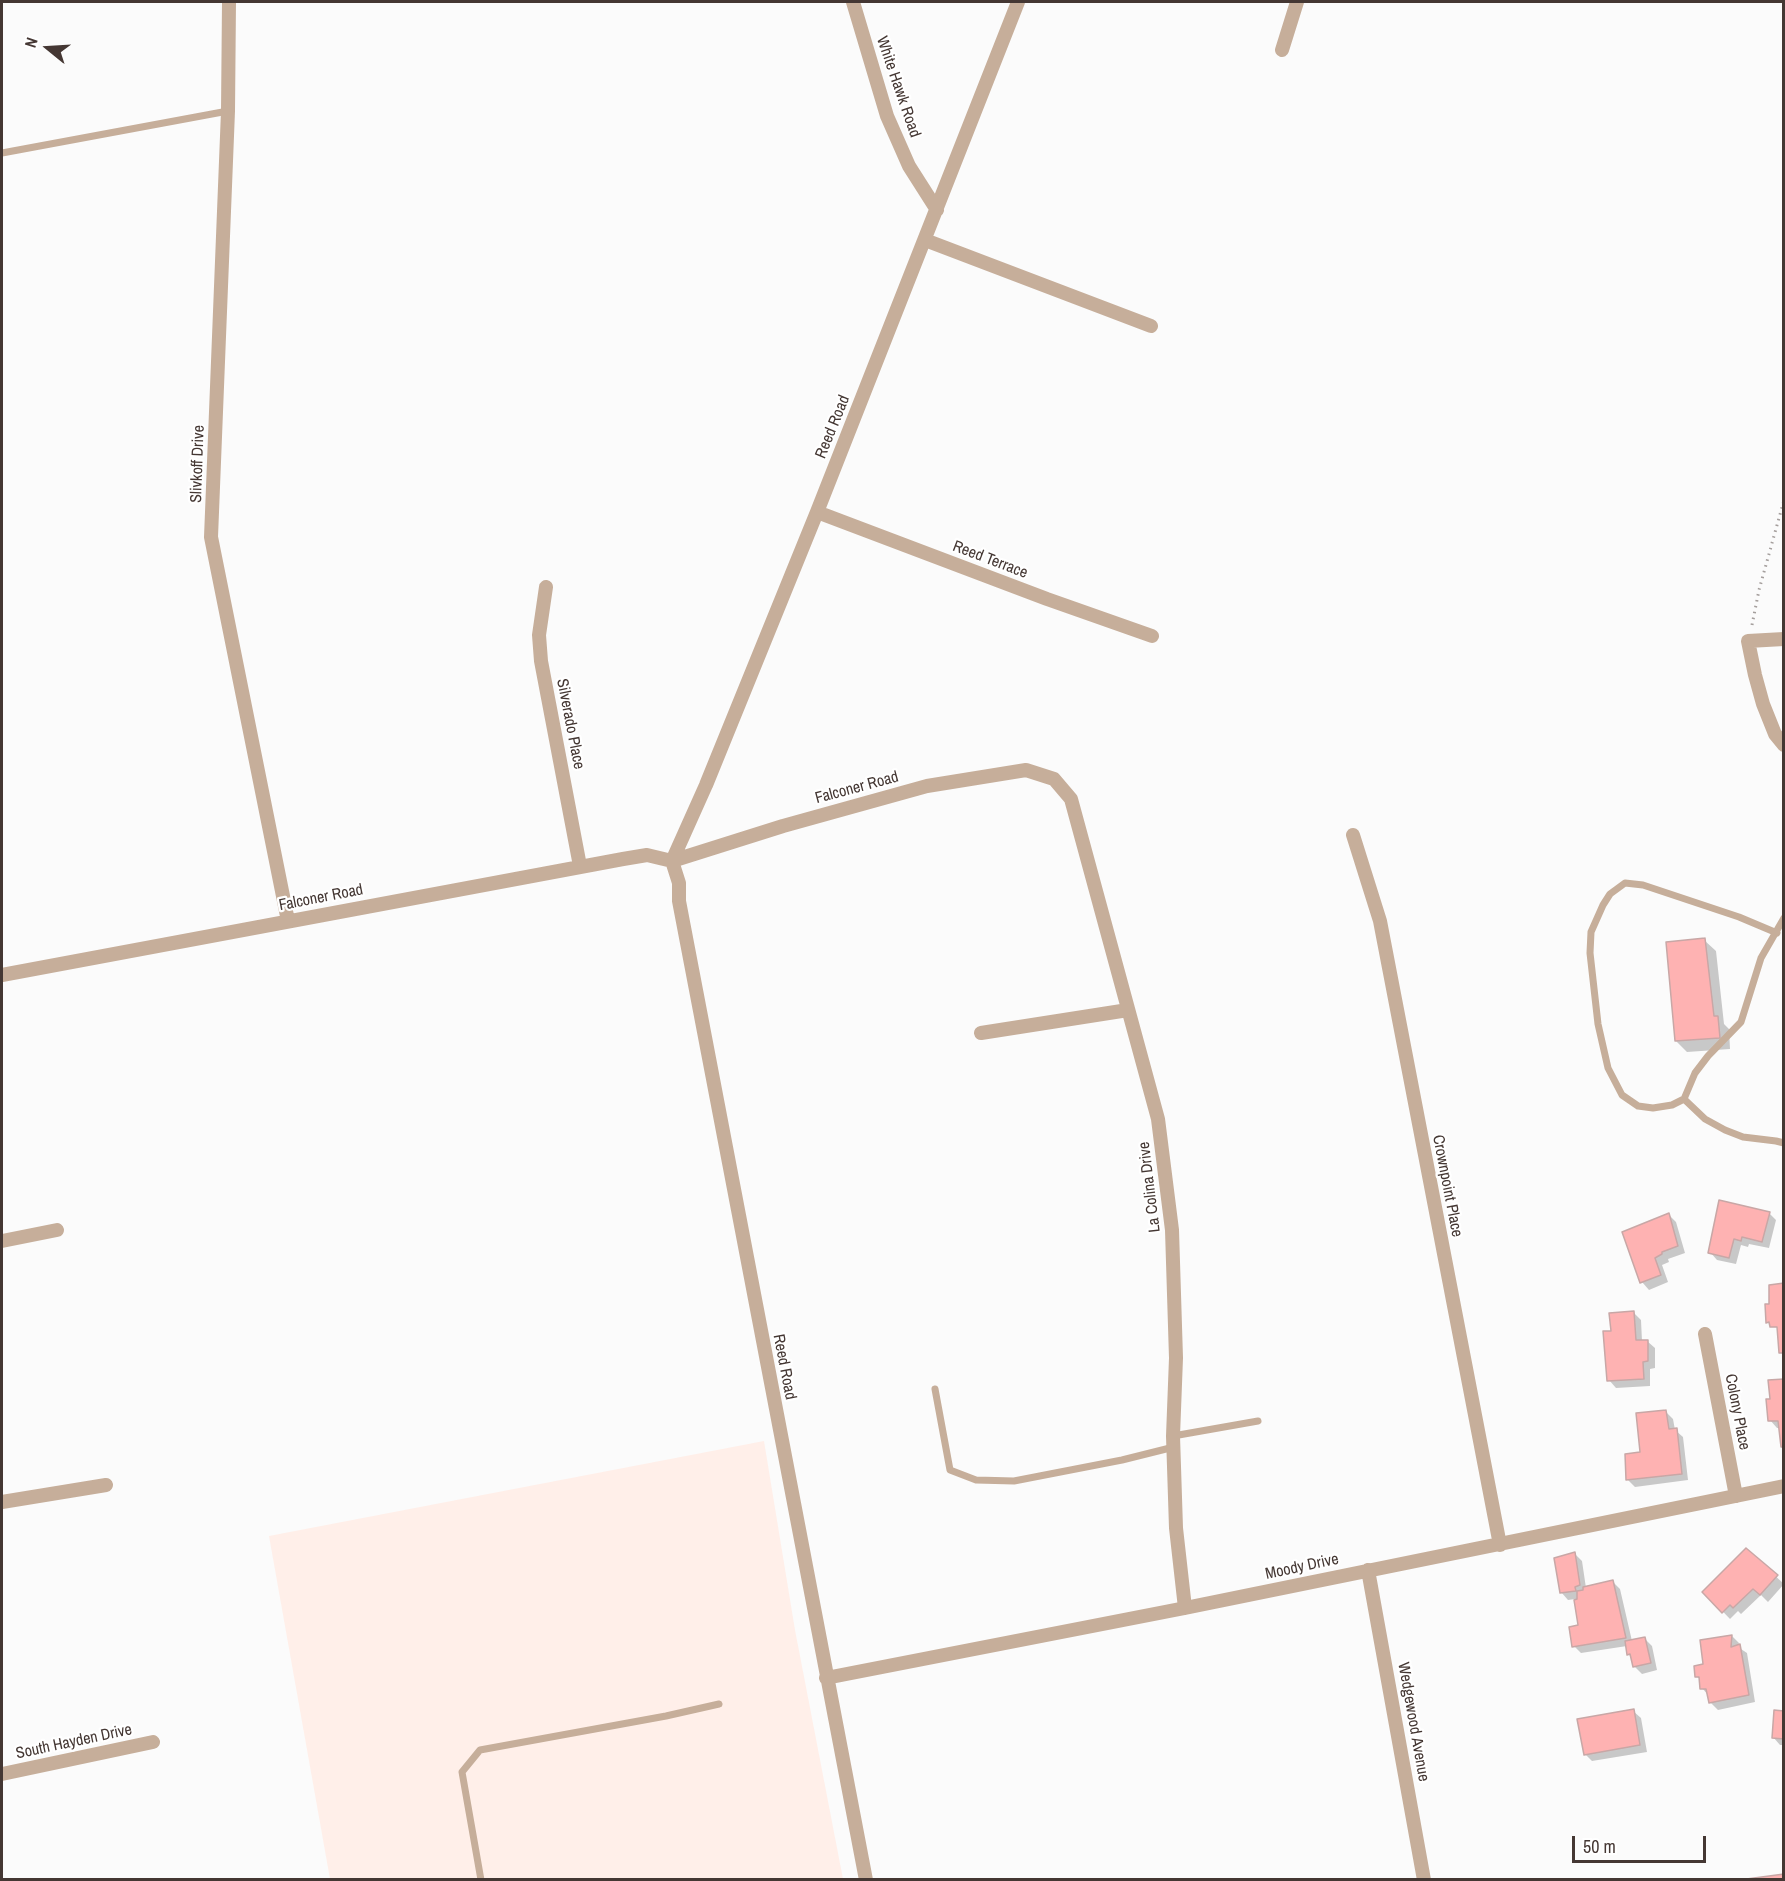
<!DOCTYPE html>
<style>
body{margin:0}
#map{position:relative;width:1785px;height:1881px;overflow:hidden;background:#fbfbfb;font-family:"Archivo Narrow",sans-serif}
canvas{display:block}
.frame{position:absolute;inset:0;border:3px solid #443733;pointer-events:none}
.north{position:absolute;left:18px;top:18px;width:60px;height:60px;-webkit-text-stroke:4px #fff;paint-order:stroke;rotate:288deg;font-size:16px;font-weight:700;line-height:24px;text-align:center;color:#443733}
.north::after{content:'';display:block;margin:auto;width:21px;height:27px;background:#443733;clip-path:polygon(50% 0,100% 100%,50% 72%,0 100%)}
.scale{position:absolute;left:1572px;top:1836px;width:134px;height:27px;box-sizing:border-box;border:3px solid #443733;border-top:0;padding-left:8px;font-size:18px;line-height:21px;white-space:nowrap;color:#443733;-webkit-text-stroke:4px #fff;paint-order:stroke}
</style>
<div id="map">
<canvas width="1785" height="1881"></canvas>
<div class="frame"></div>
<div class="north">N</div>
<div class="scale">50 m</div>
</div>
<script>
const c = document.querySelector('canvas').getContext('2d');
c.lineJoin = 'round';
function fill(path, color) { c.fillStyle = color; c.fill(path, 'evenodd'); }
const poly = rows => new Path2D(rows.map(r => 'M' + r).join(''));
function strokePath(path, color, width, dash) { c.strokeStyle = color; c.lineWidth = width; c.lineCap = dash ? 'butt' : 'round'; c.setLineDash(dash || []); c.stroke(path); }
function drawText(font, color, halo, rows, align = 'center') {
  c.font = font + ' "Archivo Narrow",sans-serif'; c.lineWidth = 4.5; c.setLineDash([]); c.textBaseline = 'middle'; c.strokeStyle = halo; c.fillStyle = color; for (const [text, x, y, turn = 0] of rows) {
    c.save(); c.translate(x, y); c.rotate((+turn || 0) * Math.PI / 180); c.textAlign = isNaN(turn) ? turn : align; if (halo) c.strokeText(text, 0, 0); c.fillText(text, 0, 0); c.restore();
  }
}
fill(poly([
 [764,1441,795,1630,843,1879,330,1879,269,1536]
]), '#ffefe9');
fill(poly([
 [1704,940,1716,951,1724,1024,1729,1029,1730,1049,1687,1052,1676,1041],
 [1769,1213,1776,1220,1769,1248,1749,1244,1748,1247,1741,1245,1736,1264,1717,1260,1710,1252],
 [1669,1215,1676,1222,1685,1253,1668,1259,1669,1262,1662,1265,1668,1282,1649,1290,1642,1282],
 [1634,1313,1641,1320,1642,1341,1647,1341,1655,1348,1655,1368,1650,1369,1650,1386,1616,1388,1609,1380,1612,1332],
 [1784,1380,1784,1448,1780,1428,1777,1428,1770,1420,1772,1400],
 [1666,1412,1673,1419,1675,1430,1683,1437,1688,1480,1635,1487,1628,1480],
 [1747,1550,1784,1584,1768,1602,1761,1595,1741,1614,1738,1611,1730,1619,1704,1592],
 [1575,1554,1582,1561,1586,1588,1613,1582,1620,1589,1632,1641,1645,1639,1652,1646,1657,1670,1642,1674,1634,1666,1633,1659,1629,1654,1627,1646,1581,1653,1574,1646,1580,1626,1575,1599,1568,1600,1561,1592],
 [1732,1636,1739,1643,1738,1647,1747,1653,1755,1702,1718,1710,1711,1703,1709,1696,1702,1688,1701,1680,1696,1676],
 [1633,1711,1641,1718,1647,1752,1592,1761,1585,1754],
 [1784,1713,1784,1745,1780,1745,1773,1737]
]), '#0003');
const building = poly([
 [1705,938,1714,1016,1718,1016,1720,1038,1675,1041,1666,942,1705,938],
 [1719,1200,1770,1212,1762,1242,1742,1237,1741,1241,1734,1239,1729,1258,1708,1253,1719,1200],
 [1669,1213,1678,1246,1662,1252,1662,1254,1655,1258,1661,1275,1640,1283,1622,1232,1669,1213],
 [1784,1283,1784,1353,1779,1353,1777,1327,1770,1327,1769,1322,1766,1323,1765,1304,1769,1304,1769,1285,1784,1283],
 [1634,1311,1636,1340,1648,1340,1648,1361,1643,1362,1644,1379,1607,1381,1603,1331,1611,1331,1609,1313,1634,1311],
 [1784,1379,1784,1447,1781,1447,1778,1421,1768,1421,1766,1399,1770,1399,1768,1380,1784,1379],
 [1666,1410,1669,1429,1677,1428,1682,1474,1626,1480,1625,1454,1640,1452,1636,1413,1666,1410],
 [1746,1548,1778,1575,1760,1595,1753,1589,1733,1608,1730,1605,1722,1613,1702,1592,1746,1548],
 [1575,1552,1580,1585,1575,1587,1576,1591,1560,1593,1554,1558,1575,1552],
 [1613,1580,1626,1638,1572,1647,1569,1627,1578,1625,1574,1600,1577,1599,1577,1591,1583,1590,1583,1587,1613,1580],
 [1732,1635,1731,1647,1740,1644,1749,1695,1709,1703,1706,1689,1700,1689,1699,1677,1695,1677,1694,1666,1703,1664,1700,1640,1732,1635],
 [1645,1637,1651,1663,1633,1667,1630,1654,1627,1655,1625,1641,1645,1637],
 [1634,1709,1640,1745,1584,1755,1577,1719,1634,1709],
 [1774,1710,1784,1711,1784,1739,1772,1738,1774,1710],
 [1784,1874,1784,1880,1739,1880,1784,1874]
]);
fill(building, '#feb2b2');
strokePath(building, '#c8a7a6', 1.5);
strokePath(poly([
 [1752,625,1759,590,1784,500]
]), '#a49e9c', 3, [1.5, 4.5]);
strokePath(poly([
 [2,153,228,111],
 [1784,918,1761,958,1741,1022,1708,1056,1695,1073,1684,1099,1705,1119,1725,1130,1743,1137,1776,1141,1784,1143],
 [1684,1099,1672,1105,1653,1108,1638,1106,1622,1095,1608,1068,1598,1024,1590,953,1591,932,1603,905,1610,894,1625,883,1643,885,1739,917,1777,933],
 [935,1389,950,1470,976,1480,1014,1481,1122,1460,1174,1447],
 [1173,1436,1258,1421],
 [481,1880,462,1772,480,1750,666,1716,719,1704]
]), '#c6ae9a', 7);
strokePath(poly([
 [229,2,228,111,211,537,288,921],
 [853,2,887,116,909,166,937,210],
 [1282,50,1297,2],
 [925,240,1151,326],
 [817,512,1047,599,1152,636],
 [546,587,539,635,541,661,580,866],
 [1784,639,1748,641,1755,675,1763,704,1775,734,1784,745],
 [1353,835,1380,921,1500,1545],
 [672,861,783,826,927,786,1026,770,1054,779,1071,799,1158,1119,1172,1230,1176,1358,1173,1436,1176,1528,1185,1608],
 [672,861,706,785,817,512,1018,2],
 [2,975,623,859,647,855,672,861,679,883,679,901,866,1880],
 [981,1033,1128,1010],
 [2,1241,57,1230],
 [1705,1334,1736,1496],
 [2,1502,106,1485],
 [1368,1570,1424,1880],
 [826,1678,1185,1608,1784,1486],
 [2,1774,153,1742]
]), '#c6ae9a', 14);
drawText('16px', '#443733', '#fff', [
 ["White Hawk Road",898,87,71],
 ["Reed Road",833,427,-68],
 ["Slivkoff Drive",198,464,-88],
 ["Reed Terrace",990,560,21],
 ["Silverado Place",570,724,79],
 ["Falconer Road",857,788,-15],
 ["Falconer Road",321,898,-11],
 ["Crownpoint Place",1447,1186,79],
 ["La Colina Drive",1150,1187,-97],
 ["Reed Road",784,1367,79],
 ["Colony Place",1737,1412,79],
 ["Moody Drive",1302,1567,-12],
 ["Wedgewood Avenue",1413,1722,80],
 ["South Hayden Drive",74,1742,-12]
]);
</script>
